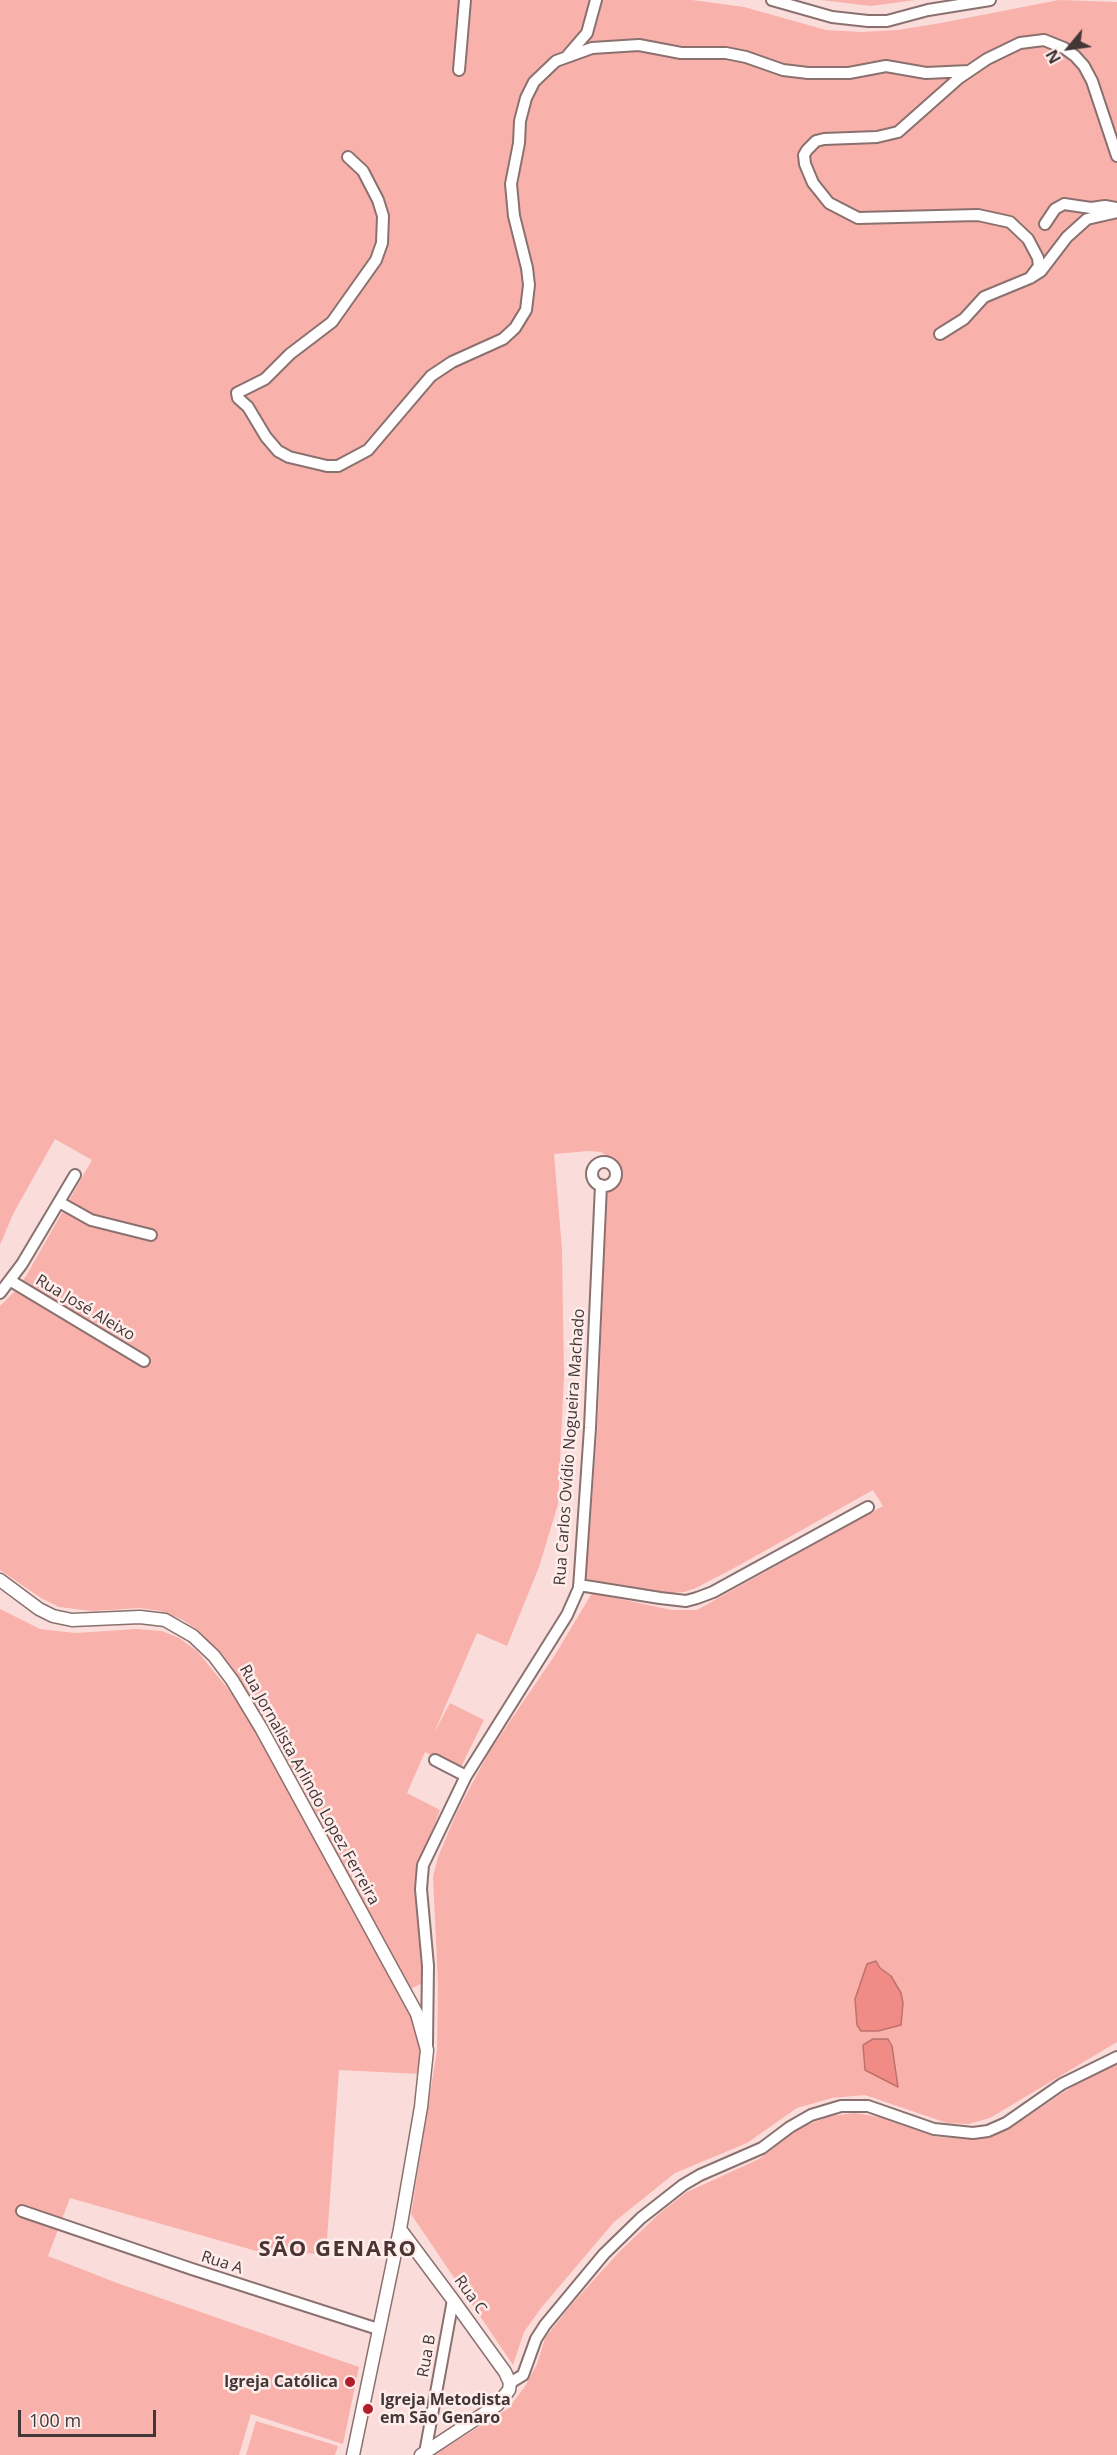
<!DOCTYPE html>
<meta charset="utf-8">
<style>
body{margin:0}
#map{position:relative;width:1117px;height:2455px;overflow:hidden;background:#fadcda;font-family:"Open Sans",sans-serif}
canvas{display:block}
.north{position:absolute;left:1039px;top:18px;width:60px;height:60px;-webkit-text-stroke:4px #ffedeb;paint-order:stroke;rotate:241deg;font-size:16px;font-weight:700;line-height:24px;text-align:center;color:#423736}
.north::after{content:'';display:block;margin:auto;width:21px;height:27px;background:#423736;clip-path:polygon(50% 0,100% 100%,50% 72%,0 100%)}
.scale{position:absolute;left:18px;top:2410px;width:138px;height:27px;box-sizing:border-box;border:3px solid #423736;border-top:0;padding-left:8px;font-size:18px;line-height:21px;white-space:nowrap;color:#423736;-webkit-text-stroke:4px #ffedeb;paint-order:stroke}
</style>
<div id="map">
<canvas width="1117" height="2455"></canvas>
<div class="north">N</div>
<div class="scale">100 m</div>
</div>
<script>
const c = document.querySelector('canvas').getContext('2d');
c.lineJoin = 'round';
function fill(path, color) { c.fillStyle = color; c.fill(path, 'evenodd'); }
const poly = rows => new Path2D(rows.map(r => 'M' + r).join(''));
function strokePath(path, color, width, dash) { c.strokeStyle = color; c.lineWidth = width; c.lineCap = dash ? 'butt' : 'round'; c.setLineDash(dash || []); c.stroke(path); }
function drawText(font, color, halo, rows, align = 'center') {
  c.font = font + ' "Open Sans",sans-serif'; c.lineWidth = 5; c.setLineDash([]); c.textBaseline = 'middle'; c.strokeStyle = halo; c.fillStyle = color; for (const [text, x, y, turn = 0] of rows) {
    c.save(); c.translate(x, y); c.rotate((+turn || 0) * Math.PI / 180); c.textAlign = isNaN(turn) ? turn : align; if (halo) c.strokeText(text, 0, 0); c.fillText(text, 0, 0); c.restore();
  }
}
fill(poly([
 [0,0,692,0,744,7,826,30,861,32,898,30,941,23,1059,0,1117,2,1117,2042,990,2118,968,2124,947,2123,865,2095,832,2098,797,2108,747,2143,675,2173,614,2222,541,2308,524,2332,513,2365,411,2214,437,2050,438,1984,433,1877,438,1857,457,1812,489,1752,555,1655,592,1593,672,1610,697,1610,883,1506,873,1490,736,1567,696,1588,684,1592,670,1593,586,1579,598,1419,607,1191,616,1183,618,1170,612,1160,601,1152,589,1151,554,1154,562,1249,563,1316,564,1375,558,1504,539,1567,507,1646,477,1633,433,1735,450,1703,484,1720,460,1769,425,1752,407,1793,440,1810,417,1870,416,1892,423,1958,423,1983,410,1989,276,1739,231,1667,200,1632,183,1620,160,1611,140,1608,92,1611,59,1607,41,1598,0,1570,0,1306,16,1290,26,1276,92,1160,55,1139,13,1214,0,1245],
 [821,0,915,0,871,6],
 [0,1609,40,1629,57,1631,76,1633,136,1629,162,1631,179,1638,197,1651,233,1695,256,1731,412,2012,422,2052,421,2074,339,2070,326,2254,260,2252,70,2198,48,2256,117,2283,359,2367,343,2444,251,2414,239,2455,0,2455],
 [1117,2062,1117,2455,434,2455,509,2408,526,2385,537,2364,545,2338,572,2304,620,2251,660,2213,687,2192,759,2159,799,2128,830,2116,855,2113,880,2117,936,2137,968,2139,991,2136,1012,2127,1079,2082],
 [256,2421,338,2446,335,2455,246,2455]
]), '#f9b1ac');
const water = poly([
 [876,1961,880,1968,891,1976,901,1993,903,2003,901,2025,878,2031,861,2031,857,2025,855,1999,867,1964,876,1961],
 [873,2039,888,2039,892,2046,898,2087,865,2070,863,2045,873,2039]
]);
fill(water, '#f18b85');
strokePath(water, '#bc726d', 1.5);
const minor = poly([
 [772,0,832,17,868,21,887,21,928,10,990,0],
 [568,55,587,33,596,0],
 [459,70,465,0],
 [348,157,363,171,378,200,383,216,382,243,376,260,332,322,290,354,265,379,237,393,238,398,248,407,266,437,278,451,289,457,327,466,338,466,368,450,431,376,452,362,503,339,515,328,526,310,529,285,527,268,514,216,511,184,519,143,520,121,526,98,534,82,556,61,592,48,639,45,681,53,726,53,746,57,783,70,808,73,849,73,886,66,926,73,969,71],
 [1045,224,1055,209,1064,204,1091,208,1105,206,1117,208],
 [1030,278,1039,266,1038,258,1028,239,1010,222,978,215,858,218,829,203,813,183,805,164,804,155,807,150,816,141,824,139,877,137,898,132,959,78,987,59,1020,43,1044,40,1064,48,1075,56,1084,66,1092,81,1117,156],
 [940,334,964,319,984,297,1030,278,1041,271,1067,237,1087,219,1117,212],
 '592 1174a12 12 0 1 1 24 0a12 12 0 1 1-24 0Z',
 [59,1202,91,1220,151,1235],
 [11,1281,144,1361],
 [0,1293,22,1264,75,1175],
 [579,1585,660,1598,686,1601,697,1598,713,1592,868,1507],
 [435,1760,466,1776],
 [427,2044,428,1966,421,1889,423,1865,466,1776,567,1615,579,1588,590,1428,601,1185],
 [22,2211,192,2269,378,2329],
 [510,2383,523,2375,536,2339,545,2325,604,2254,641,2218,683,2185,700,2175,762,2148,790,2127,811,2115,841,2106,868,2106,934,2129,973,2133,988,2131,1006,2123,1062,2084,1117,2057],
 [425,2453,453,2300]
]);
const tertiary = poly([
 [0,1580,39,1609,53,1616,72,1620,140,1617,165,1620,193,1636,214,1656,232,1680,261,1728,417,2014,427,2050,421,2107,400,2229,353,2455],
 [400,2229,453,2300,505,2372,510,2383,509,2390,497,2405,421,2455]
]);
strokePath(minor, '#8a716f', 14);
strokePath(tertiary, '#8a716f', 15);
strokePath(minor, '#fff', 10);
strokePath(tertiary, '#fff', 12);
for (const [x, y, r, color] of [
 [350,2382,6,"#b01e29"],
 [368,2409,6,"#b01e29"]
]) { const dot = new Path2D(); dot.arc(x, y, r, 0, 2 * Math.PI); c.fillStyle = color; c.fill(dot); strokePath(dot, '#ffedeb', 2); }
drawText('16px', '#423736', '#ffedeb', [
 ["Rua José Aleixo",85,1308,31],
 ["Rua Carlos Ovídio Nogueira Machado",570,1447,-86],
 ["Rua Jornalista Arlindo Lopez Ferreira",309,1785,61],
 ["Rua A",222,2263,18],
 ["Rua C",470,2295,54],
 ["Rua B",427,2356,-80]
]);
drawText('bold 16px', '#423736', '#ffedeb', [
 ["Igreja Católica",338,2382],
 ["Igreja Metodista",380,2400,"left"],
 ["em São Genaro",380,2418,"left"]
], 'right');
c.letterSpacing = '1.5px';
drawText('bold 22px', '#4b3433', '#ffedeb', [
 ["SÃO GENARO",338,2250]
]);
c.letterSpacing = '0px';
</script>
